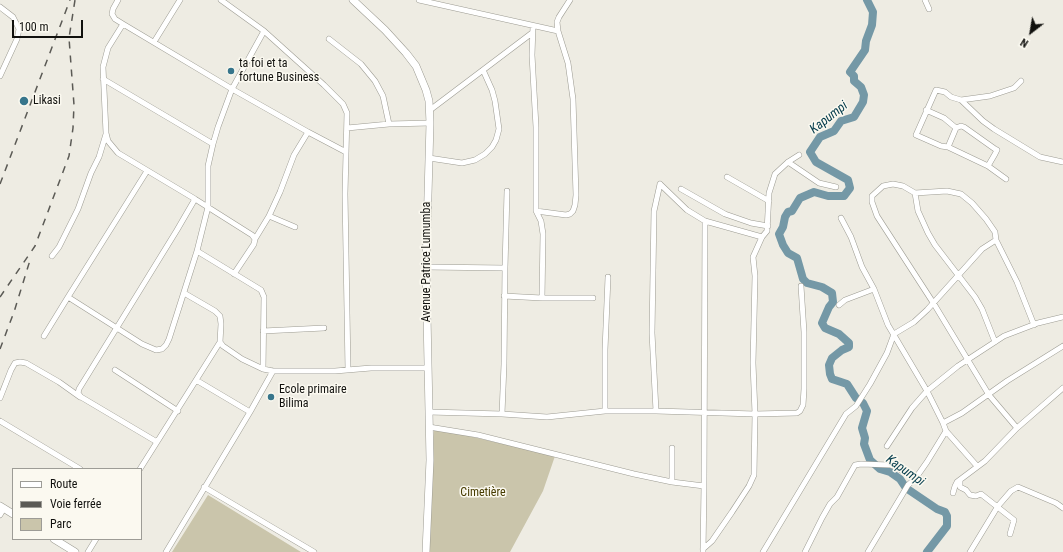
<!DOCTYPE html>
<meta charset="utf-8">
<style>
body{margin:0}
#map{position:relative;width:1063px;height:552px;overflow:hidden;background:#eeece3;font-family:"Roboto Condensed",sans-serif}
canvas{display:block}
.legend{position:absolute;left:12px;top:468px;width:130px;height:72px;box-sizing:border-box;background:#fbf9f0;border:1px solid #9d9c96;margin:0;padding:5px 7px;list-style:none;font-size:12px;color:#11110e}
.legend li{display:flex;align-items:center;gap:8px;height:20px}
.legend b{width:20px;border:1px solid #9d9c96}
.north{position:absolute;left:1011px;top:12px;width:40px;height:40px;-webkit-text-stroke:3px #fbf9f0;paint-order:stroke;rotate:211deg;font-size:11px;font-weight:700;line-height:16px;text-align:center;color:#11110e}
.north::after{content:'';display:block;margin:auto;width:14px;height:18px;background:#11110e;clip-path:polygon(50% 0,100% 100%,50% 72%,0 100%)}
.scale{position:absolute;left:12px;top:20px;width:71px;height:18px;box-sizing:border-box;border:2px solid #11110e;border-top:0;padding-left:5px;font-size:12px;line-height:14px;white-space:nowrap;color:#11110e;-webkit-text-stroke:3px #fbf9f0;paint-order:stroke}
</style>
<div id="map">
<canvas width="1063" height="552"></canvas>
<ul class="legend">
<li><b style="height:5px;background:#fff"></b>Route</li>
<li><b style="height:5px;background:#5b5a55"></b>Voie ferrée</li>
<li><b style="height:11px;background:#cac5ab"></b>Parc</li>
</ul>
<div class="north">N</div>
<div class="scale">100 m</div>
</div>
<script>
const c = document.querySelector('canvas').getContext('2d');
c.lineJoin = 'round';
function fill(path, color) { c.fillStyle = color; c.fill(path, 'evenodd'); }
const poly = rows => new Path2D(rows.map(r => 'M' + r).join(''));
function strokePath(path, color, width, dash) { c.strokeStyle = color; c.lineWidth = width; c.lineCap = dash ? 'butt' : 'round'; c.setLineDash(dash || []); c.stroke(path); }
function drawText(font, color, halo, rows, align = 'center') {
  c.font = font + ' "Roboto Condensed",sans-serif'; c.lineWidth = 3; c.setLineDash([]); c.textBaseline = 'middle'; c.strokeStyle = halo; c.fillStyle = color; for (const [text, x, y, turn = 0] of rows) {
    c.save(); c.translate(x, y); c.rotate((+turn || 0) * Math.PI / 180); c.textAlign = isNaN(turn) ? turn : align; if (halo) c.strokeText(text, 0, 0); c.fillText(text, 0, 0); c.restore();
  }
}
fill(poly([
 [434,428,555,456,543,491,510,552,428,552],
 [208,495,301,552,172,552]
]), '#cac5ab');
strokePath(poly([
 [867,0,873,12,872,25,866,41,865,50,850,72,854,76,854,81,861,87,864,95,863,102,854,117,841,121,834,131,820,137,810,152,816,162,848,180,850,188,844,196,828,196,814,192,800,198,792,211,788,212,785,217,783,227,779,234,783,245,788,253,797,258,803,279,807,283,822,287,832,293,833,302,829,307,822,323,825,328,839,334,849,343,849,347,842,350,832,358,829,365,830,374,832,379,847,384,856,398,863,403,867,411,862,428,865,438,864,444,870,460,880,469,890,472,900,479,906,488,937,509,945,512,947,516,947,526,927,552]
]), '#7498a6', 8);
const minor = poly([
 [118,0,113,9,112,14,115,19,123,24,232,89,308,132,346,152],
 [221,0,264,31,324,85,343,104,347,113,345,194,348,370],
 [419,0,558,31,568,63,573,99,576,195,575,205,573,211,570,214,566,215,536,211],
 [925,0,929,9],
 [0,7,13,17,19,29,17,39,0,76],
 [123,24,108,48,103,67,106,133,108,141,118,153,195,199,252,235,255,239,254,244,234,274],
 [533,26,532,55,536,127,536,211,541,221,543,234,542,298],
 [558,31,557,22,559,17,570,0],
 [329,39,361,64,375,81,383,96,389,124],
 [154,42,180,0],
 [103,79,213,144],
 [961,100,990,96,1014,88,1021,81],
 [430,110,532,33],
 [926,110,944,118,956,128,948,147],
 [347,128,389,124,430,123],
 [956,128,961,126,964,127,995,149,997,150,995,154,988,166],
 [429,158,462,163,475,160,485,154,492,147,496,140,499,129,495,101,492,90,483,70],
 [788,162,819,183,836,187],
 [147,171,68,297,142,344,156,350,162,349,166,345,169,339,197,251,208,207,208,166,213,144,218,127,232,89,264,31],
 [727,177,769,201],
 [1006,179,988,166,948,147,941,146,916,135,936,90,945,92,951,97,961,100,983,121,994,129,1040,157,1063,162],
 [660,184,687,210,705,221,762,237],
 [681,189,725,214,751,223,768,226],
 [915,193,918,211,928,233,935,245,975,297,982,309,995,342],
 [269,216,295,227],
 [841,218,851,237,862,267,874,289,888,325,927,391,943,423,946,431,977,466],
 [255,239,269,216,280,192,294,155,308,132],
 [197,251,261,290,264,297,263,369],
 [52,256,59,247,78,209,91,173,99,157,106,134],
 [426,267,505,268],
 [184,293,215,311,220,316,221,324,220,342,223,346,242,359,263,369,273,371,335,371,371,368,427,368],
 [504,296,542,298,593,298],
 [839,305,845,300,874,289],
 [263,331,324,328],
 [44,336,68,297],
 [115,370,178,411],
 [196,380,250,412],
 [0,398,11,370,15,363,20,362,26,363,59,382,80,397],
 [605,411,605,350,608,277],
 [656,411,652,333,654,211,660,184],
 [429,412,502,414,547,417,605,411,656,411,755,414,797,413,800,411,803,405,804,389,804,332,801,286],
 [502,414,504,364,505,268,507,191],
 [0,421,80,469],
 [943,423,962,413,1007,381,1063,346],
 [429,427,478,435,634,474,672,482,704,486],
 [1017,428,989,395,934,304,877,216,872,202,872,196,883,186,893,184,903,186,915,193,947,191,961,194,972,203,986,219,995,232,996,240,1017,282,1034,325],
 [157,442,81,397,78,393,79,389,177,230,195,199],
 [887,446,912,408,927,391,958,366,1004,336,1038,323,1063,317],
 [140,469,220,342],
 [960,480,960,487,966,490,970,495,976,496,981,494,1014,520,1010,534],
 [672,482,672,448],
 [204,487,314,552],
 [953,493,955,486,957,482,985,461,1017,428,1063,388],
 [0,515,4,508],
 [703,549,712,541,732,512,749,486,754,475,755,414,753,363,755,276,753,257,762,237,767,231,769,193,775,174,788,162,799,155],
 [88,552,96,539],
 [166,552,250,412,273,371],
 [703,552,704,486,705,221],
 [763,552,846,414,856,406,870,384,887,353,894,334,914,322,927,310,982,249,996,240],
 [805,552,822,518,830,504,837,497,855,465,861,464,890,465,896,467,915,479],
 [868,552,908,485,915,479,927,462,946,431],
 [970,552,998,506,1011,491,1018,487,1056,503,1063,508]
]);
const tertiary = poly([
 [353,0,385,30,406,53,416,66,426,90,429,101,430,123,426,267,430,460,426,552],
 [0,506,13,514],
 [54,539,75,552]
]);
strokePath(minor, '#9c9b92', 6);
strokePath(tertiary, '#9c9b92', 8);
strokePath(minor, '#fff', 5);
strokePath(tertiary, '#fff', 7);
strokePath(poly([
 [0,184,70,0],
 [0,297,35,246,69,156,73,128,74,105,69,38,75,0],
 [0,349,14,312,31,257]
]), '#5b5a55', 1.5, [7, 7]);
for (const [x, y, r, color] of [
 [231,71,4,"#37758b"],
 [24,101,5,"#37758b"],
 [271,397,4,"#37758b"]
]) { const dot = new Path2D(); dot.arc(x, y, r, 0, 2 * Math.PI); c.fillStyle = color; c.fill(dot); strokePath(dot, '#fbf9f0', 1.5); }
drawText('12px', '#11110e', '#fbf9f0', [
 ["ta foi et ta",239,64],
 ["fortune Business",239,78],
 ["Likasi",33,101],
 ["Ecole primaire",279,390],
 ["Bilima",279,404]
], 'left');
drawText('12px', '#11110e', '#fbf9f0', [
 ["Avenue Patrice Lumumba",427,262,-90]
]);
drawText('12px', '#473c00', '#fbf9f0', [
 ["Cimetière",483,493]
]);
drawText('italic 13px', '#033b4b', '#fbf9f0', [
 ["Kapumpi",829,118,-38],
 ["Kapumpi",905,471,35]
]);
</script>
